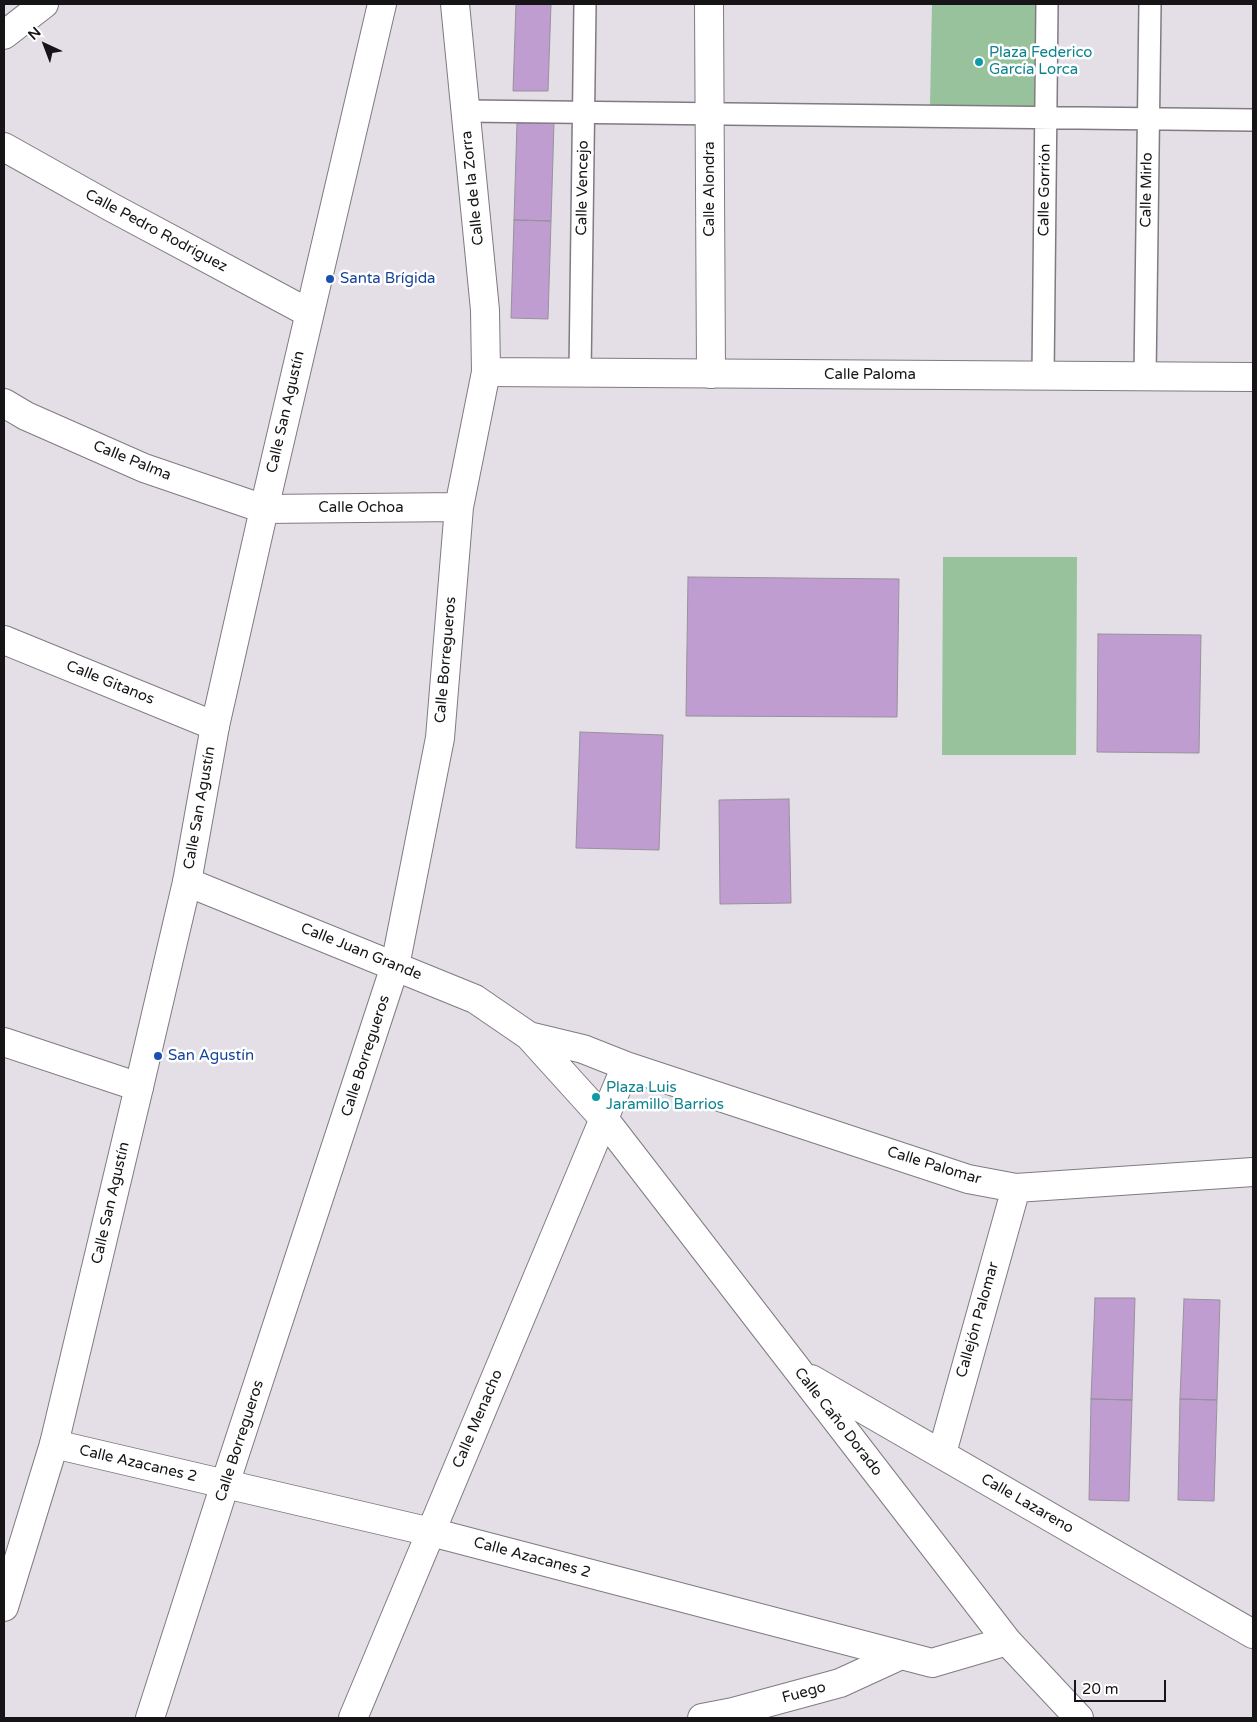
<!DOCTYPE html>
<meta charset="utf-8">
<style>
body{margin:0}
#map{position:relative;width:1257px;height:1722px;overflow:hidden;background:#e4dee7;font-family:"Varela Round",sans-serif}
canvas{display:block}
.frame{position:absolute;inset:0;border:5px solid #161417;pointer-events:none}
.north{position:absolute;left:20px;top:20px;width:50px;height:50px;-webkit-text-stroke:4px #fff;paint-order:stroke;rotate:317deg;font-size:14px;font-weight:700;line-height:20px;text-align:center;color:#161417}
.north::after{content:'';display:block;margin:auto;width:18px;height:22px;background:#161417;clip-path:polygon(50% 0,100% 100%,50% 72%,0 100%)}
.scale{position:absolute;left:1074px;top:1680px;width:92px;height:22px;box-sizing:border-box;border:2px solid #161417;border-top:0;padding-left:6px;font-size:15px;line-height:18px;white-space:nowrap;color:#161417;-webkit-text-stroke:4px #fff;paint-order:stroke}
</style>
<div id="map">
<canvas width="1257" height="1722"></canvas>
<div class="frame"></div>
<div class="north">N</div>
<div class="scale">20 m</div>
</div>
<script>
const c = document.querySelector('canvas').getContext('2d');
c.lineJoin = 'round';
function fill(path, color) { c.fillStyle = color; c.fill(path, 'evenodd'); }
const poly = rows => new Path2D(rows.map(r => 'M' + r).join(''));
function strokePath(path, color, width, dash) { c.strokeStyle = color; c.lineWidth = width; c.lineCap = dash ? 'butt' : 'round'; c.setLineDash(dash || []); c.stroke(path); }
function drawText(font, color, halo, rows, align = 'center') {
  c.font = font + ' "Varela Round",sans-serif'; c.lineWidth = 5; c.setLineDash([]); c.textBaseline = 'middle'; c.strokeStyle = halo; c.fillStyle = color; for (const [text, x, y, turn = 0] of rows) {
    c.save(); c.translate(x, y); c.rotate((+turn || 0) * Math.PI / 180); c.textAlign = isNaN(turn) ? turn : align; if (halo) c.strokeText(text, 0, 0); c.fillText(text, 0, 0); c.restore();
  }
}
fill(poly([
 [932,4,1036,4,1034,108,930,106],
 [943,557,1077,557,1076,755,942,755]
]), '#97c29c');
const building = poly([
 [516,4,551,4,548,91,513,91,516,4],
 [517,123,554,123,551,221,514,220,517,123],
 [514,220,551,221,548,319,511,318,514,220],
 [688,577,899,579,897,717,686,716,688,577],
 [1098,634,1201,635,1199,753,1097,752,1098,634],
 [580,732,663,735,659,850,576,848,580,732],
 [789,799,791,903,720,904,719,800,789,799],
 [1095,1298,1135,1298,1132,1400,1091,1399,1095,1298],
 [1184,1299,1220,1300,1217,1400,1180,1399,1184,1299],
 [1091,1399,1132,1400,1129,1501,1089,1500,1091,1399],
 [1180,1399,1217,1400,1214,1501,1178,1500,1180,1399]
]);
fill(building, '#bf9dd0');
strokePath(building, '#97919a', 1);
const pedestrian = poly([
 [465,111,1253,120],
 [580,373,585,4],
 [1043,376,1047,4],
 [1145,376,1150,4]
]);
const minor = poly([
 [709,4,711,374],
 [4,147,111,207,309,313],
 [4,403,26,416,144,468,264,509,459,507],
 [4,640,215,726],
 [187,882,475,999,529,1036,605,1120,1007,1641,1079,1718],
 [529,1036,583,1049,626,1066,968,1179,1016,1188,1253,1172],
 [4,1042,139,1087],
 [811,1379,1253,1634],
 [54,1444,431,1532,932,1663,1007,1641],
 [942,1453,1016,1188],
 [150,1718,225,1484,395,966,440,738,459,507,486,372],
 [353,1718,626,1066],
 [702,1718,733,1712,840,1683,901,1655]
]);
const tertiary = poly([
 [455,4,485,310,486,372,1253,377],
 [4,35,44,4],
 [4,1607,54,1444,139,1087,187,882,215,726,264,509,382,4]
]);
strokePath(pedestrian, '#807a82', 24);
strokePath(minor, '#807a82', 30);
strokePath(tertiary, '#807a82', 30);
strokePath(pedestrian, '#fff', 21);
strokePath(minor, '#fff', 28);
strokePath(tertiary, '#fff', 28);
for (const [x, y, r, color] of [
 [979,62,5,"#0f9aa8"],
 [330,279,5,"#1a4fb4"],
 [158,1056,5,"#1a4fb4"],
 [596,1097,5,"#0f9aa8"]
]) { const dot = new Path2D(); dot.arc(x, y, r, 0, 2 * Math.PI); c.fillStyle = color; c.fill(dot); strokePath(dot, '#fff', 2); }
drawText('15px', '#0d838f', '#fff', [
 ["Plaza Federico",989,53],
 ["García Lorca",989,70],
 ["Plaza Luis",606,1088],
 ["Jaramillo Barrios",606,1105]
], 'left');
drawText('15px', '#161417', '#fff', [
 ["Calle de la Zorra",473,188,-96],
 ["Calle Vencejo",583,188,-89],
 ["Calle Alondra",710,189,-90],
 ["Calle Gorrión",1045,190,-89],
 ["Calle Mirlo",1147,190,-89],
 ["Calle Pedro Rodriguez",156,231,28],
 ["Calle Paloma",870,375],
 ["Calle San Agustín",286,412,-77],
 ["Calle Palma",132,461,22],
 ["Calle Ochoa",361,508],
 ["Calle Borregueros",446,660,-85],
 ["Calle Gitanos",110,683,22],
 ["Calle San Agustín",200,808,-80],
 ["Calle Juan Grande",361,952,22],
 ["Calle Borregueros",366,1056,-72],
 ["Calle Palomar",934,1166,17],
 ["Calle San Agustín",111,1203,-77],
 ["Callejón Palomar",978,1320,-74],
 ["Calle Menacho",478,1419,-67],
 ["Calle Caño Dorado",838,1422,52],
 ["Calle Borregueros",240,1441,-72],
 ["Calle Azacanes 2",138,1464,13],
 ["Calle Lazareno",1027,1504,30],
 ["Calle Azacanes 2",532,1558,15],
 ["Fuego",804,1693,-15]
]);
drawText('15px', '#164399', '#fff', [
 ["Santa Brígida",340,279],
 ["San Agustín",168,1056]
], 'left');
</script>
